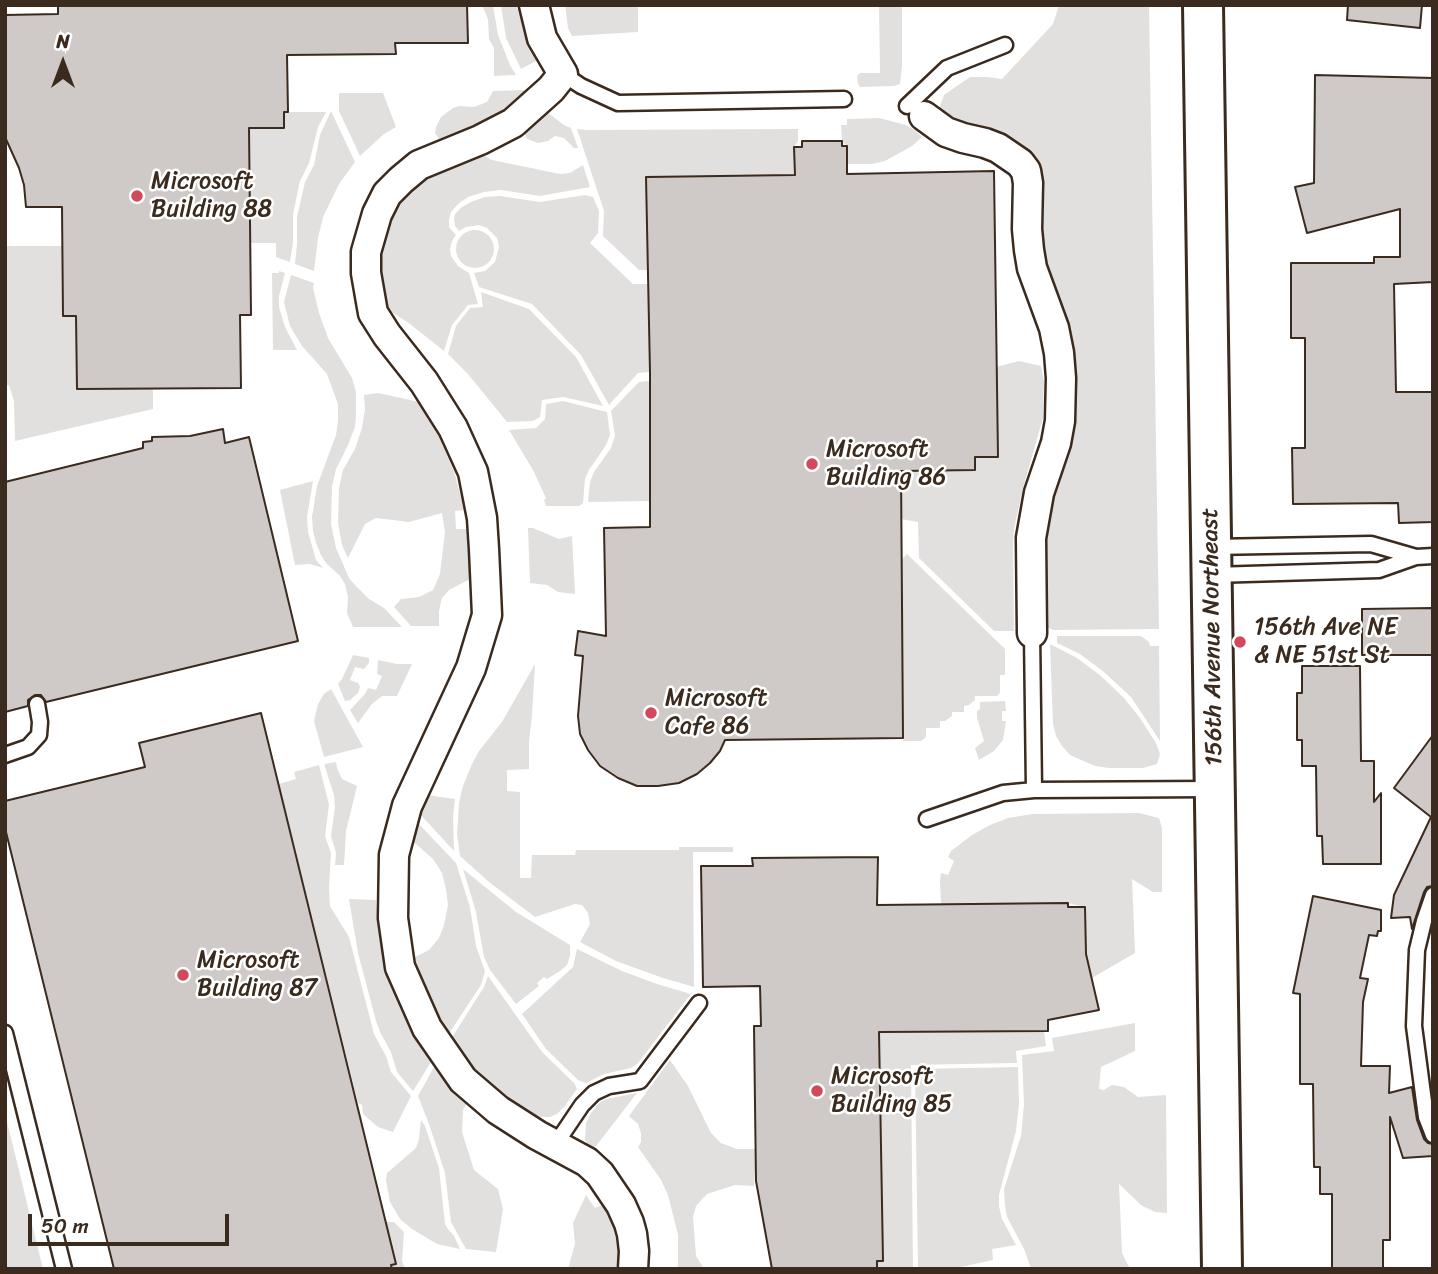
<!DOCTYPE html>
<style>
body{margin:0}
#map{position:relative;width:1438px;height:1274px;overflow:hidden;background:#fff;font-family:Sriracha,sans-serif}
canvas{display:block}
.frame{position:absolute;inset:0;border:7px solid #3b2a1e;pointer-events:none}
.north{position:absolute;left:28px;top:28px;width:70px;height:70px;-webkit-text-stroke:5px #fff;paint-order:stroke;rotate:0deg;font-size:19px;font-weight:700;line-height:28px;text-align:center;color:#3b2a1e}
.north::after{content:'';display:block;margin:auto;width:24px;height:32px;background:#3b2a1e;clip-path:polygon(50% 0,100% 100%,50% 72%,0 100%)}
.scale{position:absolute;left:28px;top:1214px;width:201px;height:32px;box-sizing:border-box;border:4px solid #3b2a1e;border-top:0;padding-left:9px;font-size:21px;line-height:24px;white-space:nowrap;color:#3b2a1e;-webkit-text-stroke:5px #fff;paint-order:stroke}
</style>
<div id="map">
<canvas width="1438" height="1274"></canvas>
<div class="frame"></div>
<div class="north">N</div>
<div class="scale">50 m</div>
</div>
<script>
const c = document.querySelector('canvas').getContext('2d');
c.lineJoin = 'round';
function fill(path, color) { c.fillStyle = color; c.fill(path, 'evenodd'); }
const poly = rows => new Path2D(rows.map(r => 'M' + r).join(''));
function strokePath(path, color, width, dash) { c.strokeStyle = color; c.lineWidth = width; c.lineCap = dash ? 'butt' : 'round'; c.setLineDash(dash || []); c.stroke(path); }
function drawText(font, color, halo, rows, align = 'center') {
  c.font = font + ' Sriracha,sans-serif'; c.lineWidth = 5; c.setLineDash([]); c.textBaseline = 'middle'; c.strokeStyle = halo; c.fillStyle = color; for (const [text, x, y, turn = 0] of rows) {
    c.save(); c.translate(x, y); c.rotate((+turn || 0) * Math.PI / 180); c.textAlign = isNaN(turn) ? turn : align; if (halo) c.strokeText(text, 0, 0); c.fillText(text, 0, 0); c.restore();
  }
}
fill(poly([
 [482,5,493,5,498,35,510,65,516,75,494,76,494,48,489,39,488,19],
 [501,5,516,5,524,30,536,53,538,60,521,69,506,38],
 [565,5,638,5,638,32,572,36,568,28],
 [879,5,902,5,902,66,900,84,894,86,860,87,858,84,857,76,860,73,880,73],
 [1059,5,1149,5,1159,629,1054,630,1049,628,1044,623,1043,542,1067,325,1043,256,1041,233,1041,184,963,126,941,113,940,106,944,95,970,77,987,77,1002,79,1053,24],
 [525,90,527,92,508,108,492,118,472,127,439,139,435,133,436,127,441,117,453,108,459,106,474,107,487,102,493,91],
 [339,93,383,93,396,127,384,134,360,156,339,111],
 [331,111,355,162,339,184,323,217,318,238,314,271,295,264,297,244,297,217,305,182,314,165,320,135],
 [284,112,326,112,318,127,309,163,300,181,293,214,293,243,290,262,276,257,276,243,250,243,249,128,284,128],
 [547,112,564,125,571,128,578,148,574,148,564,138,555,136,548,141,538,143,527,139,524,132],
 [879,118,906,125,916,131,922,137,912,146,885,161,872,164,847,164,847,146,842,141,841,125,847,125,847,119],
 [577,129,586,130,798,129,798,141,794,147,795,175,646,177,648,270,639,270,603,236,604,211],
 [483,155,492,160,560,174,570,173,583,165,590,187,540,196,501,190,484,192,468,197,458,204,451,212,449,220,449,227,456,235,452,241,450,249,451,256,458,266,469,273,478,304,468,305,452,325,444,351,410,324,387,309,380,287,379,252,388,223,397,206,416,185,440,170],
 [585,195,593,197,599,211,598,233,590,243,633,284,649,284,650,372,638,373,609,405,581,355,532,304,479,287,474,273,485,271,495,262,499,247,497,238,487,228,479,225,466,227,459,231,455,226,454,219,455,214,462,207,471,202,485,197,500,196,540,202],
 '456 249a19 19 0 1 1 38 0a19 19 0 1 1-38 0Z',
 [5,246,63,246,63,315,76,316,77,389,153,389,153,409,15,441,14,401,9,385,5,385],
 [279,271,285,273,279,296,279,307,285,327,297,350,273,350,272,273,279,273],
 [291,275,314,283,313,288,319,313,328,338,352,378,356,392,356,416,355,427,348,445,336,469,332,487,331,524,336,548,349,578,355,585,369,599,384,608,402,627,353,627,347,613,348,597,345,584,340,576,326,563,321,555,316,543,313,531,312,517,317,486,336,435,338,421,338,404,327,374,302,346,290,326,284,302],
 [481,292,529,309,576,357,603,406,563,397,542,400,540,417,533,421,507,422,468,374,448,354,456,326,470,308,483,307],
 [1019,361,1041,366,1044,382,1043,418,1023,488,1014,529,1013,545,1014,631,994,631,919,558,918,522,901,519,901,471,974,470,975,457,998,457,996,367],
 [650,381,650,501,588,502,590,482,594,472,611,448,615,436,611,411,639,382],
 [378,393,419,402,439,437,454,471,458,486,464,510,455,511,456,529,468,529,470,561,470,579,449,590,442,598,439,611,439,626,411,626,394,607,401,599,419,597,433,590,440,574,445,532,442,513,409,522,376,518,365,524,348,558,342,545,338,523,339,488,343,470,355,449,362,428,365,409,364,395],
 [563,401,607,412,610,435,606,445,589,470,585,479,583,503,579,506,546,506,544,500,546,498,533,470,509,430,536,428,545,419,546,404],
 [313,481,307,517,308,532,316,560,323,568,310,564,295,565,280,490],
 [528,528,533,528,559,539,572,536,575,594,558,592,547,585,530,583],
 [907,554,1005,649,1005,675,1000,675,1000,693,997,696,975,696,975,700,969,705,964,706,964,712,952,712,952,716,945,721,940,721,940,728,926,728,926,737,921,741,903,741,901,560],
 [1057,636,1141,636,1149,642,1150,646,1159,646,1160,741,1131,697,1104,672,1080,654,1057,643],
 [1050,644,1077,658,1101,676,1124,698,1140,718,1156,743,1160,754,1157,764,1143,768,1109,768,1095,766,1070,755,1062,746,1056,736,1053,724],
 [353,655,369,658,369,663,364,669,355,667,350,680,358,683,360,687,358,693,350,700,345,701,338,684,342,679],
 [378,660,397,664,412,664,397,696,382,696,372,704,358,723,350,710,365,694,368,688,376,690,382,676,377,674],
 [535,664,532,715,529,742,529,769,507,770,507,791,520,792,520,878,531,878,532,855,575,855,576,850,679,850,679,847,733,847,733,852,693,852,694,987,660,977,616,961,580,942,590,924,588,913,582,905,575,904,535,917,489,882,460,856,457,834,459,803,463,786,472,764,479,751,502,722],
 [331,689,363,747,324,757,314,721,318,704,324,694],
 [1005,701,1006,711,1002,711,1002,721,1006,721,1003,740,994,751,979,760,975,748,984,741,977,718,977,711,980,709,980,702],
 [336,762,337,768,342,779,357,786,346,831,344,865,335,865,336,853,331,836,335,807,334,795,325,767,325,764],
 [319,765,329,805,325,836,331,853,329,888,330,906,349,937,374,1034,386,1056,391,1072,411,1096,393,1132,378,1127,363,1114,362,1105,358,1103,279,784,296,779,294,772],
 [426,795,455,799,453,816,454,851,419,813],
 [1139,813,1159,818,1162,828,1162,892,1153,892,1132,879,1135,953,1092,978,1086,954,1084,907,1068,903,941,904,940,881,941,873,948,875,954,861,948,857,951,851,972,835,990,825,1008,818,1033,814],
 [416,821,456,863,470,907,476,946,485,971,481,985,448,1035,439,1024,419,978,413,958,429,950,439,938,444,925,448,905,446,889,442,873,433,859,416,844,410,841],
 [463,869,516,912,570,945,570,956,567,965,560,971,547,979,544,977,537,983,539,986,516,1004,490,970,484,957,476,912],
 [349,899,376,900,379,933,393,989,401,1010,414,1036,431,1062,413,1091,397,1072,391,1052,380,1032,376,1021,358,953],
 [577,949,622,971,657,984,691,994,638,1063,631,1068,604,1074,586,1083,578,1080,546,1049,522,1014,573,967],
 [488,976,542,1052,574,1083,577,1089,564,1107,557,1114,550,1117,541,1117,532,1115,500,1093,471,1065,451,1039,484,987],
 [1135,1023,1135,1051,1101,1067,1099,1089,1104,1090,1112,1085,1124,1087,1138,1097,1166,1095,1167,1213,1155,1212,1141,1205,1119,1184,1122,1253,1130,1269,1031,1269,1025,1251,1007,1217,1005,1205,1004,1189,1021,1136,1024,1105,1022,1055,1054,1051,1052,1038],
 [1044,1031,1046,1046,1016,1051,1017,1063,911,1065,913,1269,877,1269,877,1262,883,1260,879,1032],
 [670,1060,688,1086,711,1133,721,1143,737,1149,756,1149,754,1186,735,1185,707,1194,696,1206,693,1217,696,1256,704,1269,678,1269,678,1235,668,1195,661,1180,638,1147,641,1142,641,1133,638,1124,629,1116],
 [434,1067,446,1084,467,1103,463,1110,462,1132,474,1170,498,1189,503,1209,496,1252,466,1249,451,1222,445,1173,429,1124,418,1096],
 [1018,1067,1019,1104,1016,1131,999,1195,999,1206,1002,1219,1016,1245,992,1249,993,1260,952,1269,918,1269,915,1069],
 [637,1093,593,1150,589,1148,585,1139,586,1123,591,1113,598,1104,606,1099],
 [5,1114,14,1150,43,1269,5,1269],
 [421,1120,425,1126,439,1168,445,1224,448,1229,454,1236,460,1249,437,1244,412,1229,400,1219,390,1202,386,1181,387,1173,416,1148,419,1139],
 [586,1195,595,1208,602,1205,613,1221,618,1253,617,1269,568,1269,575,1244,573,1223],
 [386,1222,394,1222,404,1232,402,1261,405,1269,392,1269,391,1265,396,1263]
]), '#e2e0de');
const building = poly([
 [58,5,467,5,468,43,395,43,396,54,287,55,288,112,284,112,284,128,249,128,251,315,240,315,241,388,77,389,76,316,63,316,62,207,26,207,24,185,19,168,5,137,5,15,58,14,58,5],
 [1348,5,1422,5,1420,28,1347,20,1348,5],
 [1315,75,1433,78,1433,282,1394,284,1396,392,1433,392,1433,522,1399,523,1398,503,1293,504,1292,448,1305,448,1305,338,1291,338,1291,263,1374,263,1374,257,1400,257,1400,209,1307,233,1295,187,1314,183,1315,75],
 [802,141,842,141,842,146,847,146,847,174,994,171,998,457,975,457,975,470,901,471,903,738,725,740,720,751,710,763,697,774,679,783,658,786,637,786,618,778,600,766,588,750,580,734,578,716,583,656,575,655,578,631,606,636,604,528,650,527,650,372,646,177,795,175,794,147,802,147,802,141],
 [223,429,225,443,249,437,298,641,46,702,41,695,35,695,28,700,28,706,5,712,5,482,143,448,143,442,152,441,152,437,190,436,223,429],
 [1433,608,1433,655,1362,655,1362,609,1433,608],
 [1302,666,1360,666,1361,761,1374,761,1374,802,1381,793,1381,864,1323,864,1322,836,1317,836,1316,766,1302,766,1302,740,1297,740,1297,693,1302,693,1302,666],
 [261,713,396,1264,391,1265,392,1269,114,1269,5,828,5,801,145,767,139,743,261,713],
 [1433,735,1433,886,1427,887,1424,892,1412,929,1410,917,1391,918,1394,895,1431,817,1394,788,1433,735],
 [878,857,877,905,1068,903,1068,907,1085,907,1086,954,1099,1010,1048,1020,1048,1031,879,1032,883,1261,877,1261,877,1269,772,1269,756,1181,754,1026,761,1026,760,986,703,987,701,866,753,866,752,858,878,857],
 [1313,896,1381,910,1381,931,1378,931,1377,936,1369,935,1360,978,1368,979,1363,1002,1361,1066,1390,1066,1389,1093,1412,1087,1417,1120,1424,1139,1428,1143,1433,1144,1433,1156,1403,1158,1390,1117,1390,1240,1383,1240,1383,1269,1332,1269,1332,1194,1320,1194,1320,1167,1314,1167,1313,1084,1300,1084,1300,994,1293,993,1313,896]
]);
fill(building, '#cfcac7');
strokePath(building, '#3b2a1e', 2);
const lane = poly([
 [563,74,581,86,618,103,844,99],
 [907,106,947,68,1005,45],
 [1213,547,1371,544,1416,557,1433,556],
 [1213,575,1379,570,1416,557],
 [1032,633,1034,790],
 [5,755,28,747,39,735,40,722,37,704],
 [927,819,1003,793,1034,790,1213,789],
 [1433,895,1424,921,1417,950,1414,1026,1426,1117,1433,1135],
 [5,1033,64,1269],
 [555,1145,582,1105,594,1093,609,1086,640,1081,699,1003]
]);
const street = poly([
 [534,5,542,38,563,74,551,89,513,123,480,140,419,165,401,180,387,194,377,214,366,252,366,273,373,313,387,335,424,382,453,428,473,472,482,518,484,549,487,615,471,668,407,806,394,855,393,918,400,967,427,1028,463,1080,498,1110,537,1135,587,1162,600,1174,621,1205,629,1223,632,1234,634,1251,633,1269],
 [924,116,946,132,963,138,985,143,998,148,1020,163,1026,171,1028,183,1027,229,1029,250,1032,268,1054,328,1059,353,1061,378,1060,421,1056,443,1039,493,1031,538,1032,633]
]);
const secondary = poly([
 [1203,5,1222,1269]
]);
strokePath(lane, '#3b2a1e', 19);
strokePath(street, '#3b2a1e', 33);
strokePath(secondary, '#3b2a1e', 44);
strokePath(lane, '#fff', 14);
strokePath(street, '#fff', 28);
strokePath(secondary, '#fff', 38);
for (const [x, y, r, color] of [
 [137,196,7,"#d1495b"],
 [812,464,7,"#d1495b"],
 [1240,642,7,"#d1495b"],
 [651,713,7,"#d1495b"],
 [183,975,7,"#d1495b"],
 [817,1091,7,"#d1495b"]
]) { const dot = new Path2D(); dot.arc(x, y, r, 0, 2 * Math.PI); c.fillStyle = color; c.fill(dot); strokePath(dot, '#fff', 2.5); }
drawText('24px', '#3b2a1e', '#fff', [
 ["Microsoft",151,182],
 ["Building 88",151,210],
 ["Microsoft",826,450],
 ["Building 86",826,478],
 ["156th Ave NE",1254,628],
 ["& NE 51st St",1254,656],
 ["Microsoft",665,699],
 ["Cafe 86",665,727],
 ["Microsoft",197,961],
 ["Building 87",197,989],
 ["Microsoft",831,1077],
 ["Building 85",831,1105]
], 'left');
drawText('24px', '#3b2a1e', '#fff', [
 ["156th Avenue Northeast",1213,637,-91]
]);
</script>
